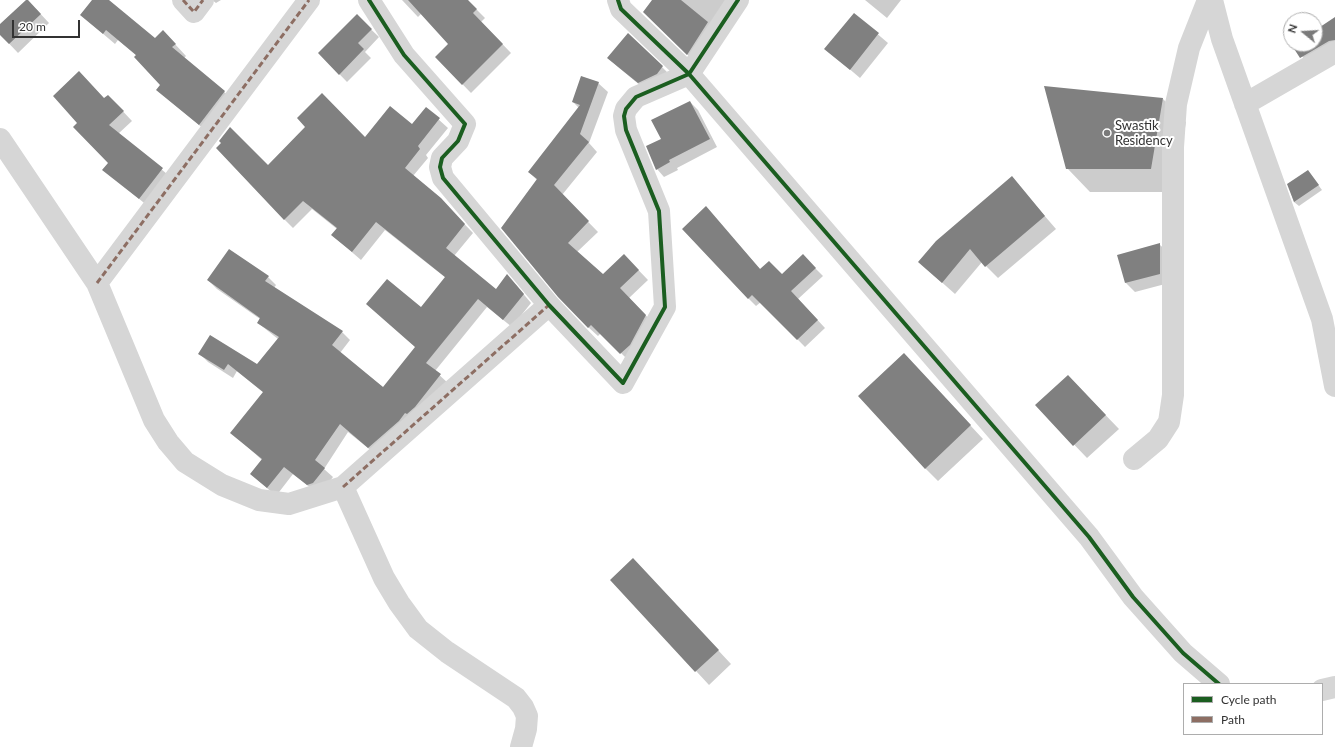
<!DOCTYPE html>
<style>
body{margin:0}
#map{position:relative;width:1335px;height:747px;overflow:hidden;background:#fff;font-family:Lato,sans-serif}
canvas{display:block}
.legend{position:absolute;left:1183px;top:683px;width:140px;height:52px;box-sizing:border-box;background:#fff;border:1px solid #adadad;margin:0;padding:5px 7px;list-style:none;font-size:12px;color:#323232}
.legend li{display:flex;align-items:center;gap:8px;height:20px}
.legend b{width:20px;border:1px solid #adadad}
.north{position:absolute;left:1283px;top:12px;width:40px;height:40px;box-sizing:border-box;background:#fff;border:1px solid #adadad;border-radius:50%;rotate:288deg;font-size:11px;font-weight:700;line-height:16px;text-align:center;color:#323232}
.north::after{content:'';display:block;margin:auto;width:14px;height:18px;background:#7a7a7a;clip-path:polygon(50% 0,100% 100%,50% 72%,0 100%)}
.scale{position:absolute;left:12px;top:20px;width:68px;height:18px;box-sizing:border-box;border:2px solid #323232;border-top:0;padding-left:5px;font-size:12px;line-height:14px;white-space:nowrap;color:#323232;-webkit-text-stroke:3px #fff;paint-order:stroke}
</style>
<div id="map">
<canvas width="1335" height="747"></canvas>
<ul class="legend">
<li><b style="height:5px;background:#1b5e20"></b>Cycle path</li>
<li><b style="height:5px;background:#8d6e63"></b>Path</li>
</ul>
<div class="north">N</div>
<div class="scale">20 m</div>
</div>
<script>
const c = document.querySelector('canvas').getContext('2d');
c.lineJoin = 'round';
function fill(path, color) { c.fillStyle = color; c.fill(path, 'evenodd'); }
const poly = rows => new Path2D(rows.map(r => 'M' + r).join(''));
function strokePath(path, color, width, dash) { c.strokeStyle = color; c.lineWidth = width; c.lineCap = dash ? 'butt' : 'round'; c.setLineDash(dash || []); c.stroke(path); }
function drawText(font, color, halo, rows, align = 'center') {
  c.font = font + ' Lato,sans-serif'; c.lineWidth = 4; c.setLineDash([]); c.textBaseline = 'middle'; c.strokeStyle = halo; c.fillStyle = color; for (const [text, x, y, turn = 0] of rows) {
    c.save(); c.translate(x, y); c.rotate((+turn || 0) * Math.PI / 180); c.textAlign = isNaN(turn) ? turn : align; if (halo) c.strokeText(text, 0, 0); c.fillText(text, 0, 0); c.restore();
  }
}
fill(poly([
 [93,0,107,0,155,39,174,43,186,56,184,58,236,102,211,135,157,90,161,85,137,56,118,40,115,44,81,15],
 [212,0,221,0,216,3],
 [402,0,467,0,485,18,481,22,511,53,471,93,436,57,450,44,422,13,418,17],
 [654,0,737,0,695,62,652,20],
 [865,0,901,0,887,18],
 [36,9,49,23,18,53,0,34,0,26],
 [854,14,888,43,860,78,826,49],
 [357,16,379,37,365,52,371,58,347,82,319,53],
 [1335,18,1335,52,1310,66,1292,44,1315,44,1315,24,1317,23,1321,28],
 [628,34,662,67,671,76,647,91,618,67,609,58],
 [598,83,608,92,589,143,597,152,562,195,598,232,577,252,603,275,624,255,648,280,629,298,655,325,631,363,601,333,598,336,588,327,537,180,529,172,579,108,573,102],
 [1163,99,1186,122,1174,192,1090,192,1067,168],
 [104,100,117,105,132,121,118,134,172,178,149,207,104,170,109,163],
 [690,102,698,110,717,147,677,168,678,170,664,177,657,169,662,139],
 [427,109,448,128,426,155,428,158,413,176,449,208,473,233,454,256,496,290,515,284,531,303,512,327,487,307,435,371,449,384,378,456,348,432,324,469,333,477,322,491,317,493,293,474,276,496,251,474,262,460,232,433,264,393,237,371,233,378,208,362,200,354,257,365,278,339,258,323,260,319,217,289,208,280,268,277,276,285,274,288,342,332,350,340,340,353,384,388,416,348,421,308,446,278,385,230,361,260,332,235,337,229,312,209,293,228,284,219,268,166,413,126],
 [1308,171,1322,190,1299,206,1294,202,1288,184],
 [1012,178,1056,229,998,278,982,262,955,294,919,262],
 [706,208,761,270,782,275,803,256,823,276,798,299,825,328,805,347,761,302,756,306,748,298],
 [1160,245,1169,253,1169,283,1135,292,1126,283,1119,256],
 [917,368,983,439,938,481,925,468],
 [1068,376,1119,429,1087,458,1037,406],
 [646,573,731,664,709,685,612,580]
]), '#0003');
fill(poly([
 [26,0,28,0,41,14,9,44,0,35,0,24],
 [92,0,109,0,155,38,163,30,176,44,172,47,225,91,199,125,156,90,160,85,134,57,136,55,106,30,103,34,80,15],
 [408,0,468,0,477,9,473,13,503,44,462,85,435,57,448,44],
 [652,0,681,0,708,22,687,55,643,12],
 [854,13,879,33,850,70,824,49],
 [357,14,372,29,358,43,364,49,339,75,318,53],
 [1335,17,1335,40,1329,41,1300,58,1291,44,1315,44,1315,23,1317,22,1320,27],
 [628,33,663,66,657,74,638,83,607,58],
 [79,71,104,98,108,95,124,111,109,125,163,168,139,199,102,170,108,163,73,127,77,123,53,96],
 [581,76,599,82,580,134,589,142,554,185,589,221,568,243,603,274,624,254,639,270,620,288,646,315,630,345,620,354,591,325,588,328,558,297,501,228,537,179,528,172,580,105,572,102],
 [1044,86,1163,98,1151,169,1066,169],
 [322,93,365,137,390,106,412,124,426,107,440,118,418,146,420,149,405,168,441,198,465,224,446,248,496,289,507,274,524,294,503,320,478,299,426,363,441,374,415,407,407,414,405,413,399,421,368,448,340,424,315,460,325,468,313,483,307,485,284,467,267,488,250,474,262,459,230,433,263,392,228,364,224,370,198,354,210,335,257,364,279,337,257,323,260,318,207,280,229,249,269,276,265,281,343,331,332,345,383,387,415,347,366,304,387,279,421,307,445,277,376,222,352,252,331,235,337,228,303,201,284,220,216,148,221,143,219,141,230,127,268,165,305,127,297,118],
 [690,101,710,139,669,160,670,162,656,170,646,146,661,139,651,120],
 [1308,170,1319,185,1294,202,1287,184],
 [1012,176,1045,216,985,267,970,249,942,283,918,262,936,241],
 [706,206,760,269,769,261,782,274,803,254,816,268,791,291,818,320,797,340,752,295,748,299,682,229],
 [1160,243,1160,274,1125,283,1117,255],
 [904,353,971,425,925,469,858,396],
 [1068,375,1106,415,1073,446,1035,405],
 [633,558,719,650,695,672,610,580]
]), '#808080');
strokePath(poly([
 [183,0,194,12,203,0],
 [369,0,404,55,465,124,458,141,442,158,440,167,443,178,549,305,623,383,665,307,659,211,626,130,624,116,626,109,636,97,689,74,738,0],
 [618,0,621,9,689,74,1089,537,1133,597,1183,653,1219,684],
 [1212,0,1222,39,1322,319,1335,386],
 [1245,104,1335,52],
 [0,139,97,283,154,420,168,442,185,462,222,485,259,500,289,504,343,487,384,578,399,603,418,629,447,652,516,698,523,707,527,716,526,729,521,747],
 [97,283,309,0],
 [1134,459,1158,439,1169,422,1173,395,1173,147,1176,104,1189,48,1208,0],
 [343,487,549,305],
 [1322,690,1335,687]
]), '#d6d6d6', 22);
strokePath(poly([
 [183,0,194,12,203,0],
 [97,283,309,0],
 [343,487,549,305]
]), '#8d6e63', 3, [6, 3]);
strokePath(poly([
 [369,0,404,55,465,124,458,141,442,158,440,167,443,178,549,305,623,383,665,307,659,211,626,130,624,116,626,109,636,97,689,74,738,0],
 [618,0,621,9,689,74,1089,537,1133,597,1183,653,1219,684]
]), '#1b5e20', 4);
for (const [x, y, r, color] of [
 [1107,133,4,"#7a7a7a"]
]) { const dot = new Path2D(); dot.arc(x, y, r, 0, 2 * Math.PI); c.fillStyle = color; c.fill(dot); strokePath(dot, '#fff', 1.5); }
drawText('13px', '#323232', '#fff', [
 ["Swastik",1115,126],
 ["Residency",1115,141]
], 'left');
</script>
